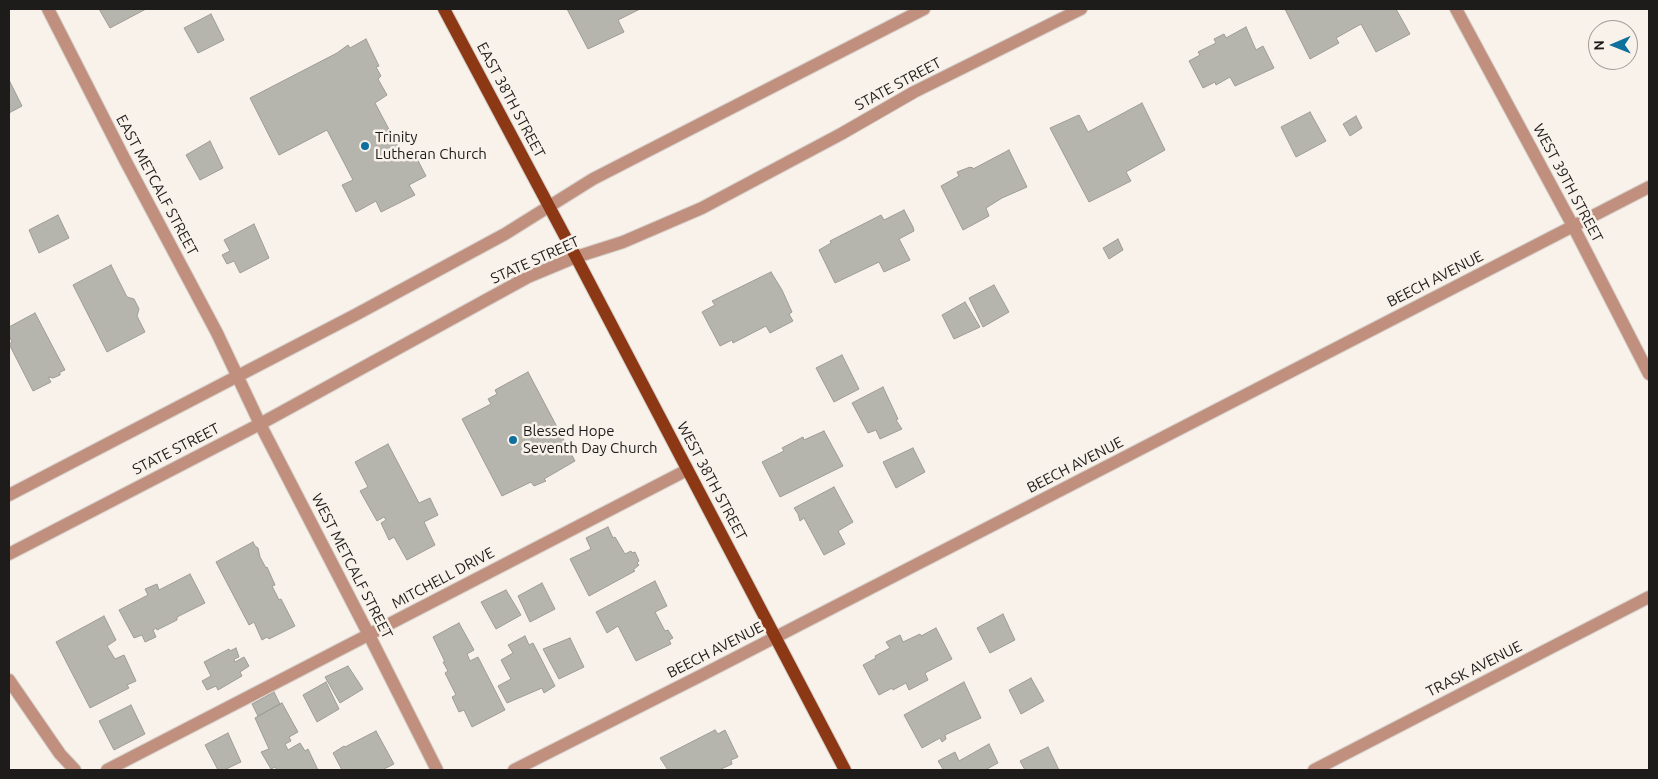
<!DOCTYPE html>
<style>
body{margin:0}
#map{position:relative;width:1658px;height:779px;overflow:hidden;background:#f8f2eb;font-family:Ubuntu,sans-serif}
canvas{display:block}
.frame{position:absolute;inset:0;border:10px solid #1e1c1a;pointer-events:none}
.north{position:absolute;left:1588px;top:20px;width:50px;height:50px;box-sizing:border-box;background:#f8f2eb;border:1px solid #a19c97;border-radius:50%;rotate:269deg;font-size:14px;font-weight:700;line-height:20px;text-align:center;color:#1e1c1a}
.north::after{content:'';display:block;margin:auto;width:18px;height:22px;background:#0f6f9d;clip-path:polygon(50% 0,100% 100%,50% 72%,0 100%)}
</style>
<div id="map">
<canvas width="1658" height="779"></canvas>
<div class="frame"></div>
<div class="north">N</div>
</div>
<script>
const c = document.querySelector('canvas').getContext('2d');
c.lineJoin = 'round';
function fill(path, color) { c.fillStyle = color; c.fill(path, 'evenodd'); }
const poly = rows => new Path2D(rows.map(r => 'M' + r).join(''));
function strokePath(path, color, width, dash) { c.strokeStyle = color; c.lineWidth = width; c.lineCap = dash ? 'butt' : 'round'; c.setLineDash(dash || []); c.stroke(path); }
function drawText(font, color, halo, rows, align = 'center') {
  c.font = font + ' Ubuntu,sans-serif'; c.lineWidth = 5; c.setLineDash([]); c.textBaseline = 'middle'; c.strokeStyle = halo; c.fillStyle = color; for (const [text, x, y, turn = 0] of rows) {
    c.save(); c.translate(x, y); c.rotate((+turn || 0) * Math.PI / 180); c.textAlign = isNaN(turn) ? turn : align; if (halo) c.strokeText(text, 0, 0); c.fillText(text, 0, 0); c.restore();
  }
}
const building = poly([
 [99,9,146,9,110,28,99,9],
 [567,9,640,9,618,20,624,32,588,49,567,9],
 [1285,9,1396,9,1410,34,1376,52,1361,24,1336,38,1339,43,1310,59,1285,9],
 [211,14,224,40,198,53,184,28,211,14],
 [1246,27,1256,50,1263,46,1274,68,1235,86,1230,77,1216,85,1215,82,1203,88,1189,61,1200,55,1198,52,1216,43,1214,39,1224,34,1226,38,1246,27],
 [366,39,379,66,376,67,381,76,378,79,387,95,375,103,402,154,412,149,426,176,409,185,415,195,381,212,376,201,356,212,342,185,353,180,327,130,279,155,250,98,337,53,348,45,350,48,366,39],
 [9,80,22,106,9,113,9,80],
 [1142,103,1165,150,1126,172,1131,181,1089,202,1050,128,1079,115,1088,132,1142,103],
 [1310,112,1326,141,1296,157,1281,127,1310,112],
 [1356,116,1362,128,1350,136,1343,124,1356,116],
 [210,141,223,168,200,180,186,155,210,141],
 [1009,150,1027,187,1002,198,986,208,989,216,963,230,941,186,959,176,957,172,970,167,971,168,972,167,973,169,1009,150],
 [904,210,913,227,914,231,899,239,910,260,884,272,879,262,835,283,819,250,831,243,830,241,881,215,884,220,904,210],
 [58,215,69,238,39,253,29,230,58,215],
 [254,224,269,258,240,273,234,261,227,264,222,255,230,251,224,240,254,224],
 [1118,239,1123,250,1109,259,1103,248,1118,239],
 [111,265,127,297,134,299,139,309,137,316,145,332,107,352,73,285,111,265],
 [771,272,782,290,792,312,789,314,793,321,770,333,766,326,733,343,732,340,720,346,702,312,715,305,712,301,771,272],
 [994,285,1009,312,983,327,969,298,994,285],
 [965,302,980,327,954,339,942,315,965,302],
 [35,313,65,370,60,372,60,375,53,378,48,377,51,382,33,391,9,344,12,342,9,335,9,327,35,313],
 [842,355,859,389,834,402,816,368,842,355],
 [528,372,575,461,544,479,546,481,534,486,531,482,502,496,462,419,491,404,488,399,497,394,495,390,528,372],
 [883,387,898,419,896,420,902,429,880,439,876,430,868,433,852,403,883,387],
 [824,431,843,466,780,497,762,462,784,451,782,448,803,437,804,440,824,431],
 [388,444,419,503,430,498,438,515,424,522,435,545,407,560,394,537,389,540,381,523,386,520,384,517,377,521,360,491,368,487,355,462,388,444],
 [913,448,925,472,896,488,883,462,913,448],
 [834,487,853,522,838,531,845,544,824,555,804,518,800,521,798,514,794,508,834,487],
 [608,527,613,538,615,537,625,554,631,551,632,553,635,552,639,561,637,563,639,565,633,570,635,571,589,596,570,559,591,549,586,538,608,527],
 [253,542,255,546,258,548,260,557,266,568,267,567,275,585,272,586,279,600,281,599,295,626,269,639,267,637,262,640,254,622,249,625,216,562,253,542],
 [190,574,205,603,177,617,177,620,157,630,156,628,153,630,156,637,145,642,142,635,134,638,119,610,148,595,145,589,152,586,157,584,159,590,190,574],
 [655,581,667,606,655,612,665,631,668,630,673,638,669,640,671,644,636,661,618,626,607,633,596,612,655,581],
 [542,583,555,609,530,622,518,596,542,583],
 [506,590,521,615,496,629,481,602,506,590],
 [1003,614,1015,640,990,653,977,628,1003,614],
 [104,616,116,640,107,646,115,659,124,655,136,681,127,685,129,688,90,708,56,642,104,616],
 [459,623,474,650,467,654,470,661,478,657,505,710,472,727,464,710,459,712,452,697,456,695,445,673,448,671,443,662,445,662,433,637,459,623],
 [936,628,952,659,925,673,928,680,909,690,906,683,893,690,892,688,879,695,863,665,876,658,875,656,890,648,886,642,900,635,903,642,920,634,921,636,936,628],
 [525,636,529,645,533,643,555,686,544,693,542,688,507,703,498,686,511,679,501,660,513,653,508,645,525,636],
 [570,638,584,667,559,679,543,649,570,638],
 [236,648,239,657,234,659,235,662,244,657,249,666,240,672,242,676,218,690,216,686,207,690,202,681,211,676,204,662,229,649,230,651,236,648],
 [348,666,363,689,340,703,325,677,348,666],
 [1031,678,1044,701,1021,714,1009,690,1031,678],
 [326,682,339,709,317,722,303,695,326,682],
 [964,682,981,718,945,735,946,739,942,742,940,738,922,748,904,715,964,682],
 [274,692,280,704,258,716,252,704,274,692],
 [282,703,298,732,289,737,291,741,285,744,288,750,300,743,305,751,308,749,318,770,277,770,275,767,271,769,261,752,269,749,255,718,282,703],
 [131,705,145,734,114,750,99,721,131,705],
 [715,730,718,734,725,730,738,757,731,760,732,764,719,770,668,770,660,758,715,730],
 [376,731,394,764,382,770,342,770,333,753,344,746,345,747,376,731],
 [228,733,241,762,224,770,218,770,205,745,228,733],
 [989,744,998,763,985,770,940,770,943,769,938,761,955,752,959,761,989,744],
 [1048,747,1059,770,1025,770,1020,761,1048,747]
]);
fill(building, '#b6b5ad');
strokePath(building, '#9d9d95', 1);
const minor = poly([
 [48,9,125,160,217,333,260,424,369,635,437,770],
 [1456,9,1573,226,1649,374],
 [9,495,357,314,505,234,593,179,924,9],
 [9,554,260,424,528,277,576,257,623,242,702,208,841,134,914,92,1081,9],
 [9,680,60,754,75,770],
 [107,770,687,470],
 [514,770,702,675,1649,187],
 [1314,770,1649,597]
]);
const major = poly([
 [444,9,576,257,845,770]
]);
strokePath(minor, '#d5d0ca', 14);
strokePath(major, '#d5d0ca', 14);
strokePath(minor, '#c18f7d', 12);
strokePath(major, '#8d3815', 12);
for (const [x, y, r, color] of [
 [365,146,5,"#0f6f9d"],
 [513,440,5,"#0f6f9d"]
]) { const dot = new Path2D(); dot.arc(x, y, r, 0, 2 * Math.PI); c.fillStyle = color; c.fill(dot); strokePath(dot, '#f8f2eb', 2); }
drawText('15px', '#1e1c1a', '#f8f2eb', [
 ["STATE STREET",898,84,-28],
 ["EAST 38TH STREET",511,100,62],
 ["WEST 39TH STREET",1568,183,62],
 ["EAST METCALF STREET",157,185,62],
 ["STATE STREET",535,260,-24],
 ["BEECH AVENUE",1435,279,-27],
 ["STATE STREET",176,449,-27],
 ["BEECH AVENUE",1075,465,-27],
 ["WEST 38TH STREET",712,481,62],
 ["WEST METCALF STREET",352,566,63],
 ["MITCHELL DRIVE",443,578,-28],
 ["BEECH AVENUE",715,650,-27],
 ["TRASK AVENUE",1474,669,-27]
]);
drawText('15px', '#1e1c1a', '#f8f2eb', [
 ["Trinity",375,137],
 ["Lutheran Church",375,154],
 ["Blessed Hope",523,431],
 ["Seventh Day Church",523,448]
], 'left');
</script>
